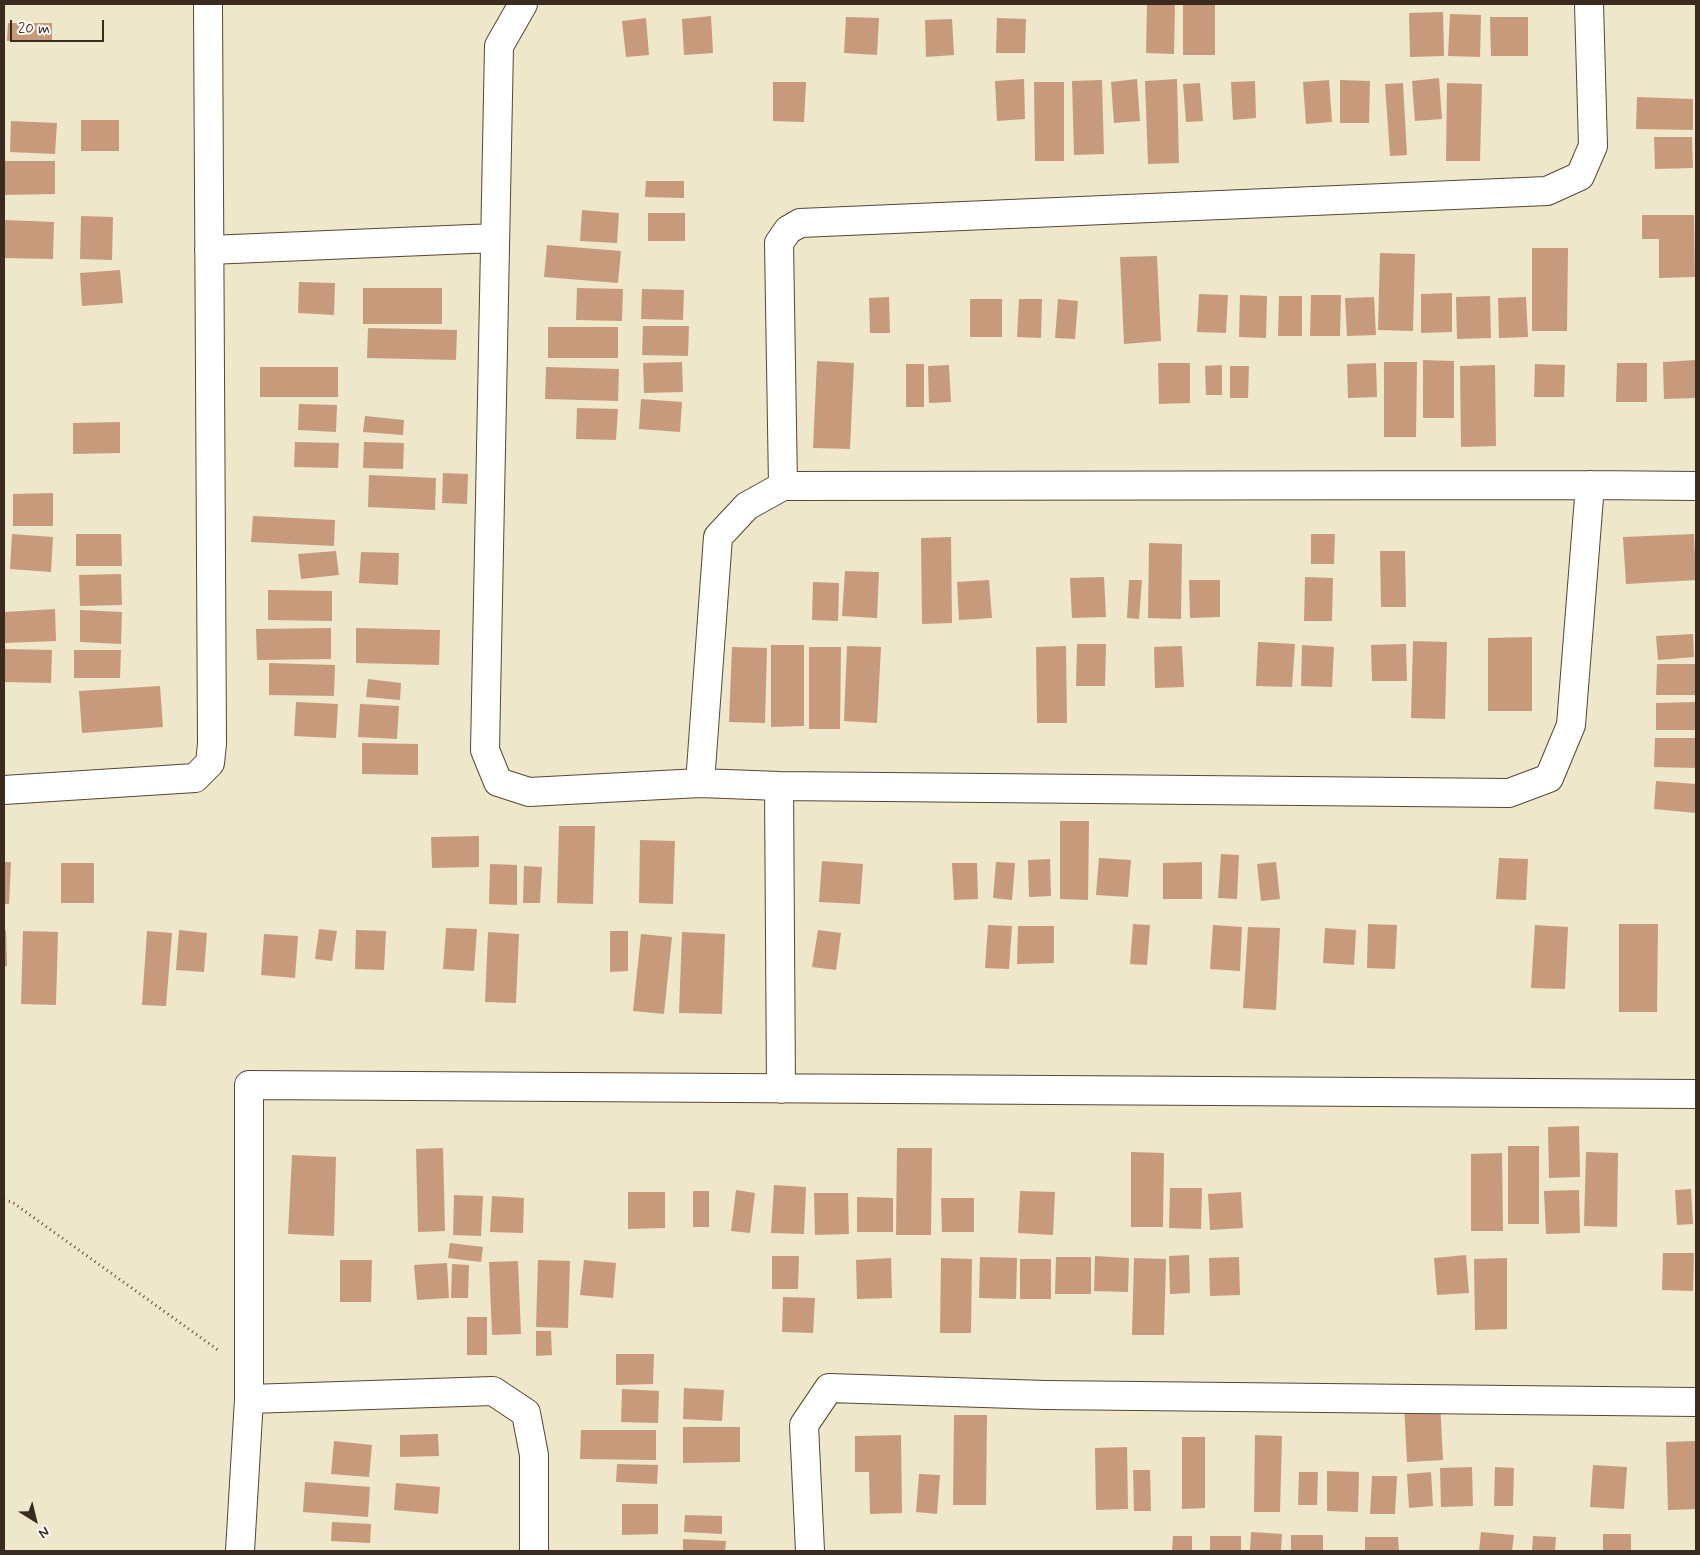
<!DOCTYPE html>
<style>
body{margin:0}
#map{position:relative;width:1700px;height:1555px;overflow:hidden;background:#eee7ca;font-family:Mynerve,sans-serif}
canvas{display:block}
.frame{position:absolute;inset:0;border:5px solid #3b2a1e;pointer-events:none}
.north{position:absolute;left:10px;top:1495px;width:50px;height:50px;-webkit-text-stroke:4px #fdfcf7;paint-order:stroke;rotate:144deg;font-size:14px;font-weight:700;line-height:20px;text-align:center;color:#3b2a1e}
.north::after{content:'';display:block;margin:auto;width:18px;height:22px;background:#3b2a1e;clip-path:polygon(50% 0,100% 100%,50% 72%,0 100%)}
.scale{position:absolute;left:10px;top:20px;width:94px;height:22px;box-sizing:border-box;border:2px solid #3b2a1e;border-top:0;padding-left:6px;font-size:15px;line-height:18px;white-space:nowrap;color:#3b2a1e;-webkit-text-stroke:4px #fdfcf7;paint-order:stroke}
</style>
<div id="map">
<canvas width="1700" height="1555"></canvas>
<div class="frame"></div>
<div class="north">N</div>
<div class="scale">20 m</div>
</div>
<script>
const c = document.querySelector('canvas').getContext('2d');
c.lineJoin = 'round';
function fill(path, color) { c.fillStyle = color; c.fill(path, 'evenodd'); }
const poly = rows => new Path2D(rows.map(r => 'M' + r).join(''));
function strokePath(path, color, width, dash) { c.strokeStyle = color; c.lineWidth = width; c.lineCap = dash ? 'butt' : 'round'; c.setLineDash(dash || []); c.stroke(path); }
fill(poly([
 [1147,4,1175,4,1174,54,1146,53],
 [1183,4,1215,4,1215,55,1183,55],
 [1443,12,1444,56,1410,57,1409,13],
 [1450,14,1481,15,1480,57,1448,56],
 [711,16,713,53,684,55,682,19],
 [846,17,879,18,877,55,844,53],
 [1490,17,1528,17,1528,56,1491,56],
 [646,18,649,55,626,57,622,21],
 [997,18,1026,19,1025,53,996,53],
 [952,19,954,55,926,57,925,20],
 [8,23,52,23,52,41,7,41],
 [1439,78,1442,119,1415,121,1412,81],
 [1024,79,1025,119,997,121,995,81],
 [1137,79,1140,121,1114,123,1111,82],
 [1177,79,1179,163,1148,164,1145,81],
 [1102,80,1104,154,1074,155,1072,81],
 [1329,80,1332,122,1306,124,1303,82],
 [1340,80,1370,81,1369,123,1340,123],
 [1255,81,1256,118,1233,120,1231,82],
 [773,82,806,82,804,122,773,121],
 [1034,82,1064,82,1064,161,1035,161],
 [1200,83,1203,121,1186,122,1183,84],
 [1403,83,1407,155,1390,156,1385,84],
 [1447,83,1482,84,1480,161,1446,161],
 [1637,97,1693,99,1693,130,1636,129],
 [81,120,119,120,119,151,81,151],
 [11,121,57,123,55,154,10,152],
 [1654,137,1692,137,1693,168,1655,169],
 [4,161,55,161,55,194,4,195],
 [646,181,684,181,684,198,645,197],
 [582,210,619,213,617,243,580,241],
 [648,213,685,213,685,241,648,241],
 [1642,215,1694,215,1695,277,1659,278,1659,239,1642,239],
 [81,216,113,217,112,260,80,259],
 [4,220,54,222,53,259,4,258],
 [547,245,621,251,618,283,544,277],
 [1532,248,1568,248,1567,331,1532,331],
 [1380,253,1415,254,1413,331,1378,330],
 [1157,256,1161,341,1124,344,1120,257],
 [120,270,123,303,82,306,80,273],
 [299,282,335,283,334,315,298,313],
 [363,288,442,288,442,324,363,324],
 [577,288,623,289,622,321,576,320],
 [642,289,684,290,683,320,641,319],
 [1452,293,1452,332,1421,333,1421,294],
 [1199,294,1228,295,1226,333,1197,332],
 [1240,295,1267,296,1266,338,1239,337],
 [1311,295,1341,295,1340,336,1310,336],
 [1279,296,1302,296,1302,336,1278,336],
 [1490,296,1491,338,1457,339,1456,297],
 [889,297,890,333,870,333,869,298],
 [1374,297,1376,335,1347,336,1345,298],
 [1526,297,1528,337,1499,338,1498,298],
 [970,299,1002,299,1002,337,970,337],
 [1019,299,1042,299,1041,338,1017,337],
 [1058,299,1078,301,1075,339,1055,338],
 [643,326,689,326,688,356,642,355],
 [548,327,618,327,618,358,548,358],
 [368,328,457,330,456,360,367,358],
 [1423,360,1454,361,1454,418,1423,418],
 [1696,360,1696,398,1664,399,1663,362],
 [817,361,854,363,850,449,813,448],
 [682,362,683,392,644,393,643,363],
 [1384,362,1417,362,1416,437,1384,437],
 [1158,363,1190,363,1190,403,1159,404],
 [1376,363,1377,397,1348,398,1347,364],
 [1617,363,1647,363,1647,402,1616,402],
 [906,364,924,364,924,407,906,407],
 [1535,364,1565,365,1564,397,1534,397],
 [949,365,951,402,929,403,928,366],
 [1222,365,1222,395,1206,395,1205,366],
 [1495,365,1496,446,1461,447,1460,366],
 [1230,366,1249,366,1248,398,1230,398],
 [260,367,338,367,338,397,260,397],
 [546,367,619,369,618,401,545,399],
 [641,399,682,402,680,432,639,429],
 [299,404,337,405,336,432,298,430],
 [577,408,618,409,616,440,576,439],
 [365,416,404,420,403,435,363,432],
 [120,422,120,453,73,454,73,423],
 [295,442,339,443,338,468,294,467],
 [364,442,404,443,403,469,363,468],
 [443,473,468,474,467,504,442,503],
 [369,475,436,478,435,510,368,507],
 [53,493,53,526,13,526,13,494],
 [253,516,335,520,334,546,251,542],
 [12,534,53,537,51,572,10,569],
 [76,534,121,534,122,566,76,566],
 [1311,534,1335,534,1334,564,1311,564],
 [1694,534,1696,580,1626,584,1623,537],
 [951,537,952,623,922,624,921,538],
 [1149,543,1182,544,1181,619,1148,618],
 [336,551,339,575,301,579,298,554],
 [1380,551,1405,551,1406,607,1381,607],
 [361,552,399,553,398,585,359,583],
 [845,571,879,572,877,618,842,616],
 [121,574,122,605,80,606,79,575],
 [1104,577,1106,617,1072,618,1070,578],
 [1305,577,1333,578,1332,621,1304,621],
 [989,580,992,618,959,620,957,582],
 [1129,580,1142,580,1139,619,1127,618],
 [1189,580,1220,580,1220,617,1190,618],
 [813,582,839,583,838,621,812,620],
 [268,590,332,591,332,621,268,620],
 [55,609,56,641,4,643,4,612],
 [80,610,122,612,121,644,80,642],
 [331,628,331,659,257,660,256,629],
 [356,628,440,630,439,665,356,663],
 [1693,634,1694,657,1658,660,1656,636],
 [1532,637,1532,711,1488,711,1488,638],
 [1413,641,1447,642,1445,719,1411,718],
 [1258,642,1295,644,1292,687,1256,686],
 [1077,644,1106,644,1105,686,1076,686],
 [1406,644,1407,681,1372,681,1371,645],
 [771,645,804,645,804,726,771,727],
 [1302,645,1334,647,1332,687,1301,686],
 [847,646,881,647,877,723,844,721],
 [1066,646,1067,723,1037,723,1036,647],
 [1182,646,1184,687,1155,688,1154,647],
 [732,647,767,648,765,723,729,722],
 [809,647,841,647,840,729,809,729],
 [4,649,52,650,51,683,4,682],
 [74,650,121,650,120,678,74,678],
 [269,663,335,665,334,696,269,695],
 [1657,664,1695,664,1695,695,1656,695],
 [368,679,401,683,400,700,366,697],
 [160,686,163,727,82,733,79,691],
 [296,702,338,704,336,738,294,736],
 [1696,702,1696,730,1656,730,1656,703],
 [360,704,399,706,397,739,358,737],
 [1655,738,1695,738,1695,768,1654,767],
 [362,743,418,744,418,775,362,774],
 [1656,781,1696,784,1696,813,1654,809],
 [1060,821,1089,821,1088,900,1060,899],
 [559,826,595,826,593,904,557,903],
 [479,836,479,867,432,868,431,837],
 [640,840,675,841,673,904,639,903],
 [1221,854,1239,855,1237,899,1218,898],
 [1099,858,1131,860,1128,897,1096,895],
 [1499,858,1528,859,1526,900,1496,899],
 [1050,859,1051,896,1029,897,1028,860],
 [822,861,863,864,860,904,819,902],
 [4,862,11,862,9,904,4,904],
 [996,862,1015,863,1012,900,993,898],
 [1202,862,1202,899,1163,899,1163,863],
 [1276,862,1280,899,1261,901,1257,864],
 [61,863,94,863,94,903,61,903],
 [952,863,977,863,978,899,954,900],
 [490,864,517,865,517,905,489,904],
 [524,866,542,867,540,903,523,903],
 [1133,924,1150,925,1147,965,1130,964],
 [1368,924,1397,925,1395,969,1367,968],
 [1619,924,1658,924,1657,1012,1619,1012],
 [988,925,1012,926,1009,969,985,968],
 [1213,925,1242,927,1240,971,1210,969],
 [1535,925,1568,927,1565,989,1531,988],
 [1018,926,1054,926,1054,963,1017,964],
 [1248,927,1280,928,1276,1010,1243,1008],
 [446,928,477,929,474,971,443,969],
 [1325,928,1356,930,1354,965,1323,963],
 [319,929,337,931,332,961,315,959],
 [6,930,7,966,4,967,4,931],
 [179,930,207,933,204,972,176,970],
 [356,930,386,931,384,970,355,969],
 [818,930,841,933,836,970,812,967],
 [23,931,58,932,56,1005,21,1004],
 [147,931,172,933,166,1006,142,1005],
 [610,931,628,931,628,971,610,972],
 [488,932,519,934,516,1003,485,1002],
 [682,932,725,934,722,1014,679,1013],
 [264,934,298,936,295,978,261,975],
 [641,934,672,937,664,1014,633,1011],
 [1579,1126,1580,1177,1549,1178,1548,1127],
 [1508,1146,1539,1146,1539,1224,1508,1224],
 [443,1148,445,1231,418,1232,416,1149],
 [897,1148,932,1148,931,1235,896,1235],
 [1131,1152,1164,1153,1163,1227,1131,1227],
 [1586,1152,1618,1153,1617,1227,1584,1226],
 [1502,1153,1503,1231,1471,1231,1471,1154],
 [292,1155,336,1157,334,1236,288,1234],
 [774,1185,806,1187,804,1234,771,1233],
 [1170,1188,1202,1188,1201,1229,1169,1228],
 [1691,1189,1693,1224,1677,1225,1675,1190],
 [736,1190,755,1193,750,1233,731,1231],
 [1579,1190,1580,1233,1546,1234,1544,1191],
 [693,1191,709,1191,709,1227,693,1227],
 [1020,1191,1055,1192,1053,1235,1018,1233],
 [628,1192,665,1192,665,1228,628,1229],
 [1241,1192,1243,1228,1210,1230,1208,1194],
 [814,1193,848,1193,849,1234,815,1235],
 [454,1195,483,1196,481,1236,453,1235],
 [492,1196,524,1198,523,1233,490,1232],
 [857,1197,893,1198,893,1232,857,1232],
 [941,1198,974,1198,974,1232,942,1232],
 [450,1243,483,1247,481,1262,448,1258],
 [1663,1253,1694,1253,1693,1291,1662,1290],
 [1189,1255,1190,1293,1170,1294,1169,1256],
 [1466,1255,1469,1293,1437,1295,1434,1258],
 [772,1256,799,1256,798,1289,772,1289],
 [1095,1256,1129,1258,1128,1292,1094,1291],
 [980,1257,1017,1258,1016,1299,979,1298],
 [1056,1257,1091,1257,1091,1294,1055,1294],
 [1239,1257,1240,1295,1210,1296,1209,1258],
 [891,1258,892,1298,857,1299,856,1260],
 [941,1258,972,1259,971,1333,940,1333],
 [1134,1258,1166,1259,1164,1335,1132,1335],
 [1507,1258,1507,1329,1475,1330,1474,1259],
 [1020,1259,1051,1259,1051,1299,1020,1299],
 [340,1260,372,1260,371,1302,340,1302],
 [538,1260,570,1261,568,1328,536,1327],
 [584,1260,616,1263,613,1298,580,1295],
 [518,1261,521,1334,492,1335,489,1262],
 [447,1263,449,1298,417,1300,414,1265],
 [452,1264,469,1265,468,1298,451,1298],
 [783,1297,815,1298,813,1333,782,1332],
 [467,1317,487,1317,487,1355,467,1355],
 [536,1331,551,1331,552,1355,536,1356],
 [616,1354,654,1354,653,1384,616,1385],
 [684,1388,724,1390,722,1421,683,1419],
 [622,1389,659,1391,658,1423,621,1422],
 [1440,1401,1443,1460,1407,1462,1404,1403],
 [954,1415,987,1415,986,1505,953,1505],
 [683,1427,740,1427,740,1462,683,1463],
 [581,1430,656,1430,656,1460,580,1459],
 [438,1434,439,1456,400,1457,400,1435],
 [901,1435,902,1513,870,1514,869,1472,855,1472,855,1436],
 [1255,1435,1282,1436,1280,1512,1254,1512],
 [1182,1437,1205,1437,1205,1508,1182,1509],
 [334,1441,372,1445,369,1477,331,1474],
 [1696,1441,1696,1509,1668,1510,1666,1442],
 [1127,1447,1128,1509,1096,1510,1095,1448],
 [617,1464,658,1465,657,1484,616,1482],
 [1593,1465,1627,1467,1624,1509,1590,1507],
 [1472,1467,1473,1506,1441,1507,1440,1468],
 [1495,1467,1514,1468,1513,1506,1494,1506],
 [1133,1470,1150,1470,1151,1511,1134,1511],
 [1327,1471,1359,1472,1358,1512,1327,1511],
 [1299,1472,1318,1472,1317,1505,1298,1505],
 [1431,1472,1433,1506,1409,1508,1407,1474],
 [919,1474,940,1475,937,1514,916,1512],
 [1372,1476,1397,1476,1395,1514,1370,1514],
 [305,1482,370,1487,368,1517,303,1512],
 [396,1483,440,1487,438,1514,394,1510],
 [622,1504,658,1504,658,1534,622,1535],
 [685,1515,722,1516,722,1534,684,1532],
 [332,1522,371,1524,370,1543,331,1541],
 [1251,1532,1282,1534,1281,1551,1250,1551],
 [1481,1532,1514,1535,1512,1551,1479,1551],
 [1603,1534,1631,1534,1631,1551,1603,1551],
 [1291,1535,1323,1535,1323,1551,1291,1551],
 [1173,1536,1192,1536,1192,1551,1172,1551],
 [1210,1536,1241,1536,1241,1551,1210,1551],
 [1533,1536,1556,1537,1555,1551,1532,1551],
 [1365,1537,1398,1537,1399,1551,1365,1551],
 [683,1539,726,1541,725,1551,683,1551]
]), '#c89a7c');
const street = poly([
 [523,4,499,46,485,750,498,782,529,792,700,783],
 [209,250,495,238],
 [1590,485,1571,725,1549,778,1509,793,779,786,700,783,718,537,747,506,783,486,1590,485,1696,486],
 [783,486,779,243,788,230,800,223,1547,191,1580,176,1593,146,1589,4],
 [779,786,781,1089],
 [4,790,195,778,210,763,212,744,208,4],
 [249,1399,493,1391,526,1413,534,1455,534,1551],
 [240,1551,249,1399,249,1085,1696,1094],
 [810,1551,804,1425,829,1388,1045,1395,1696,1402]
]);
strokePath(street, '#564638', 30);
strokePath(poly([
 [4,1200,12,1202,218,1350]
]), '#564638', 3, [1, 4]);
strokePath(street, '#fff', 28);
</script>
